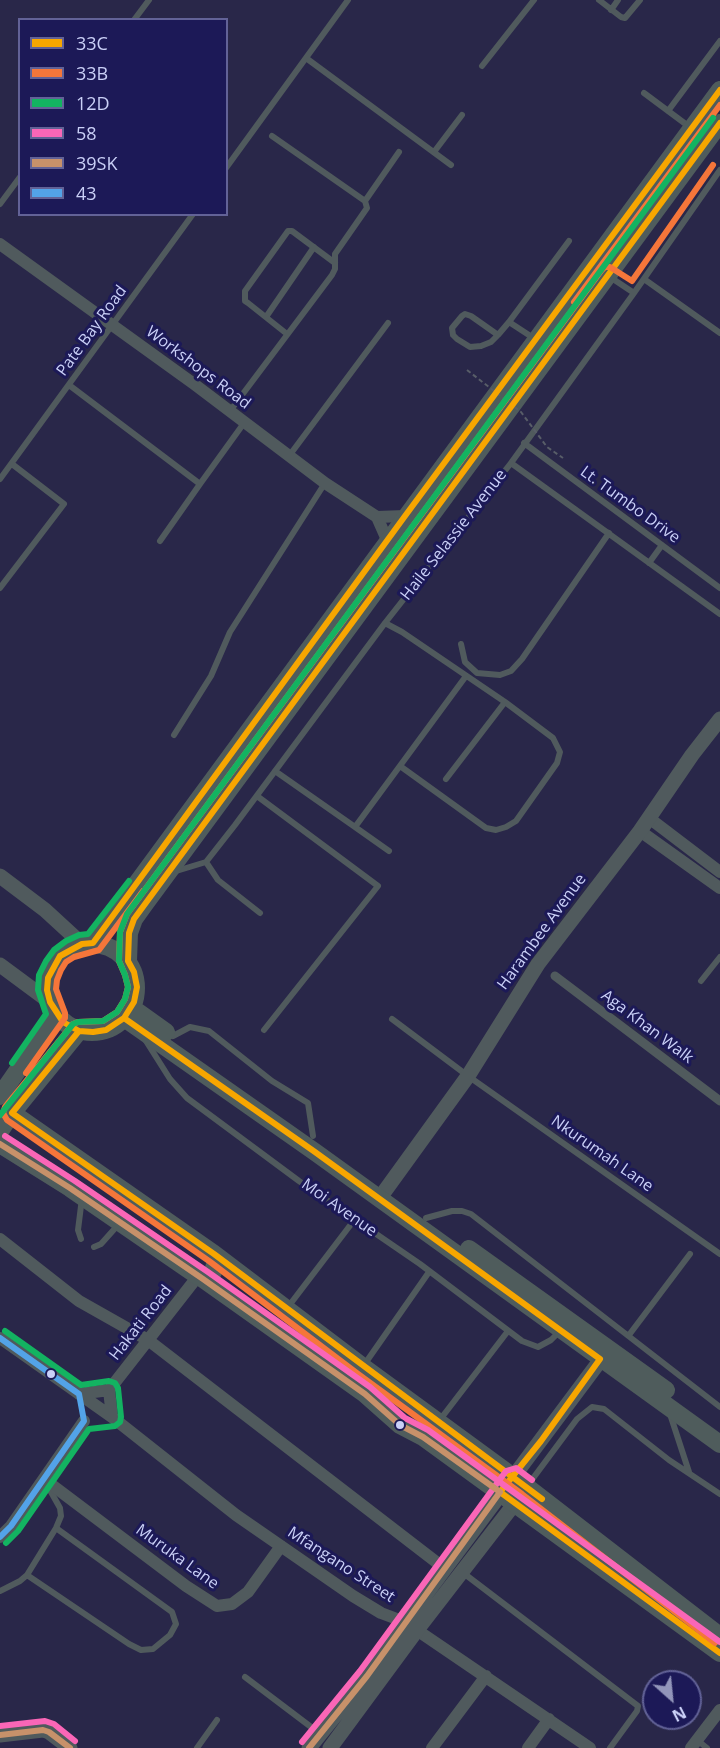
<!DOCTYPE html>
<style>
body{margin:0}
#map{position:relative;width:720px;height:1748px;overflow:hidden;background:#292749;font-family:"Open Sans",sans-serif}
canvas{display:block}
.legend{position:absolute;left:18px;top:18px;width:210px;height:198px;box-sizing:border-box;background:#1c1957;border:2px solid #626297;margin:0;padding:8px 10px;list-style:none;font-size:18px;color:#cad0f7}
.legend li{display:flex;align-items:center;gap:12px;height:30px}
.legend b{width:30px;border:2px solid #626297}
.north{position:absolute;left:642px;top:1670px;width:60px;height:60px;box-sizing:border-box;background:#1c1957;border:2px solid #626297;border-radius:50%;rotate:153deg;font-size:16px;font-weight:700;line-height:24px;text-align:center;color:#cad0f7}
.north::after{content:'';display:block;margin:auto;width:21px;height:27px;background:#9295ba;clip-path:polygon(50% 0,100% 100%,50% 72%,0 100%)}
</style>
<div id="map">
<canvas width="720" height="1748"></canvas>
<ul class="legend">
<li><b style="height:8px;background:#f7a600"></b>33C</li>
<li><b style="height:8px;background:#f5763a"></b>33B</li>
<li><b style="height:8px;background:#13b361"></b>12D</li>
<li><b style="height:8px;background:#fa66b7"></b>58</li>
<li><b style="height:8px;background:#c7916a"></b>39SK</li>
<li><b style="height:8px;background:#53a3e8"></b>43</li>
</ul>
<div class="north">N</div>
</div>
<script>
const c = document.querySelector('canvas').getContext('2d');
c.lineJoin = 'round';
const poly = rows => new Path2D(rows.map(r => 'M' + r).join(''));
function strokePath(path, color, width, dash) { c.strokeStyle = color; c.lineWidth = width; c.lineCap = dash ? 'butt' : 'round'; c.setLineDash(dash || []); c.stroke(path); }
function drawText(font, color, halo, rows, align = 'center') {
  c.font = font + ' "Open Sans",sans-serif'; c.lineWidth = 6; c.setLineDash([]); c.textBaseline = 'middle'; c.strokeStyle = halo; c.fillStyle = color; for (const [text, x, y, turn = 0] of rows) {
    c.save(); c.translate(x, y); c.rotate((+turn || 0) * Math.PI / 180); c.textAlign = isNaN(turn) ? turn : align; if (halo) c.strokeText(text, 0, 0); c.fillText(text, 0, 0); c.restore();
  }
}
strokePath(poly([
 [599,0,621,17,625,18,640,0],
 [611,10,618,0],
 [134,20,149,0],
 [306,58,451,165],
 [482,66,534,0],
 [644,93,691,128],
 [668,111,720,41],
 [434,152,462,115],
 [226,168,348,0],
 [365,201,399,152],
 [0,204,20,177],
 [610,277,634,293],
 [644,279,720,333],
 [266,317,314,247],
 [509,322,535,339],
 [287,334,248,303,245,301,245,291,288,231,292,231,335,263],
 [498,335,471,316,465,314,462,316,452,328,453,335,457,339,470,347,481,346,491,342,498,335,509,322,569,241],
 [69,385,200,484,160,541],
 [230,411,332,275,335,269,335,254,367,208,365,201,272,136],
 [524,443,720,588],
 [289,456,388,323],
 [511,463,720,614],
 [0,479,193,214],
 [200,484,244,423],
 [649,563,662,545],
 [0,588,64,504,12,464],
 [385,623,402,632,505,702,553,738,560,752,557,763,516,821,506,827,496,830,486,828,400,766],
 [461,644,465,662,477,673,500,675,511,671,522,659,609,533],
 [174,735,211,676,230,632,325,483],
 [275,771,355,827,466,676],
 [446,779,505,702],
 [257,796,378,886,264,1030],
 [355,827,389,851],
 [206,862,218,880,260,913],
 [173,872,206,862,235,825,385,623,511,463,634,293,720,170],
 [701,981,720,957],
 [392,1019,468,1076,720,1254],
 [173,1036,190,1027,209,1031,272,1081,308,1103,313,1136],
 [146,1041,170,1079,187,1098,299,1181,420,1264,522,1341,538,1347,551,1340,560,1331],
 [426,1218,452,1211,462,1211,471,1214,720,1407],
 [81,1239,78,1230,82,1198],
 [94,1247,101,1244,118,1225],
 [288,1307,355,1219],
 [629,1335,690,1254],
 [364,1365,429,1272],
 [670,1414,689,1472],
 [439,1421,508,1331],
 [528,1485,577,1419,592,1407,604,1409,669,1460,720,1494],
 [462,1572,638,1706,637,1711,610,1748],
 [27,1575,129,1644,141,1650,153,1649,170,1635,176,1624,172,1612,56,1528],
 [0,1591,20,1581,27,1575,56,1528,61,1516,60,1508,47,1485],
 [245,1677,319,1733],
 [697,1740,707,1748],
 [197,1748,217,1720]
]), '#505a5d', 6);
strokePath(poly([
 [555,976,720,1101]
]), '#505a5d', 9);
strokePath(poly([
 [0,244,194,384,325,483,377,517],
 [377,517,405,516],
 [377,517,388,542],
 [649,818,720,872],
 [640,831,720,888],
 [0,1239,79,1301,148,1340,444,1568],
 [0,1338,112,1417,236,1515,353,1596,381,1613,405,1622,590,1748],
 [109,1390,198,1276],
 [109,1390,112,1417],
 [79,1394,109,1390],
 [44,1479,186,1586,217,1606,232,1604,248,1592,281,1546],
 [0,1537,11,1526,84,1421],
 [432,1748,486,1676],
 [528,1748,549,1719],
 [691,1748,720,1710]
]), '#505a5d', 12);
strokePath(poly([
 [0,876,45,910,82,944],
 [0,965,50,1002],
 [379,1199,468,1076,538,964,640,831,692,755,720,719],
 [0,1735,43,1730,49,1732,70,1748],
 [309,1748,367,1676,405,1622,608,1350],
 [330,1748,417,1630,522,1494]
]), '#505a5d', 15);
strokePath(poly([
 [93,943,720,90],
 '48 988a44 44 0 1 1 88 0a44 44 0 1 1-88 0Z',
 [128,961,129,933,134,919,144,905,720,123],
 [131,1007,166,1032],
 [124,1018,315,1152,720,1444],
 [0,1096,56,1015],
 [12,1113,214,1254,363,1367,527,1487,720,1636],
 [0,1131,12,1113,79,1031],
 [0,1144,70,1188,198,1276],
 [469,1249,666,1390],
 [217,1257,213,1272,203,1279,365,1394,400,1425,423,1437,720,1653]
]), '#4f5c5c', 18);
strokePath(poly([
 [467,370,521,412,547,447,563,458]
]), '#585d68', 2, [4.5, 3]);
strokePath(poly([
 [720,90,405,516,93,943,82,944,60,956,48,978,47,990,50,1002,63,1022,79,1031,93,1032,106,1030,124,1018,134,1002,137,987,134,972,128,961,129,933,134,919,720,123],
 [124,1018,315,1152,600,1359,541,1441,500,1492,720,1653],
 [79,1031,12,1113,214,1254,542,1499]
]), '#f7a600', 6);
strokePath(poly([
 [713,165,632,281,610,267,605,267,601,271,127,914,120,932,119,961,125,975,128,987,125,999,117,1012,103,1021,78,1022,73,1024,5,1107,3,1113,7,1120,209,1261,358,1374,522,1494,715,1643],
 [574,302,720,105],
 [26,1073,65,1018,65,1013,56,989,57,980,61,970,66,962,74,957,99,950,143,891]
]), '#f5763a', 6);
strokePath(poly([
 [12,1063,46,1014,38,990,39,975,46,961,54,950,66,941,79,935,88,934,129,881],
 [0,1115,73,1024,78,1022,103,1021,117,1012,125,999,128,987,125,975,119,961,120,932,127,914,713,118],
 [5,1331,81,1385,109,1381,115,1383,118,1388,121,1417,120,1422,115,1426,89,1429,18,1531,6,1543]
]), '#13b361', 6);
strokePath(poly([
 [5,1136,75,1181,208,1272,370,1387,405,1418,428,1430,720,1642],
 [0,1726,45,1721,54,1724,75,1741],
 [302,1742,360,1671,506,1471,516,1468,532,1480]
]), '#fa66b7', 6);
strokePath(poly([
 [0,1144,70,1188,203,1279,365,1394,400,1425,423,1437,500,1492,367,1676,309,1748],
 [0,1735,43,1730,49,1732,70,1748]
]), '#c7916a', 6);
strokePath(poly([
 [0,1338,79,1394,84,1421,11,1526,0,1537]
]), '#53a3e8', 6);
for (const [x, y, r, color] of [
 [51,1374,5,"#cad0f7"],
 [400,1425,5,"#cad0f7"]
]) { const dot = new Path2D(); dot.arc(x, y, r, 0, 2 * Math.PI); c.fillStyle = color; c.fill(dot); strokePath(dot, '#1c1957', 2); }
drawText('16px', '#cad0f7', '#1c1957', [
 ["Pate Bay Road",92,331,-54],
 ["Workshops Road",198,368,37],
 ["Lt. Tumbo Drive",630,505,36],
 ["Haile Selassie Avenue",454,535,-52],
 ["Harambee Avenue",542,932,-54],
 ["Aga Khan Walk",647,1027,37],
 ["Nkurumah Lane",602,1154,35],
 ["Moi Avenue",339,1208,35],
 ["Hakati Road",141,1323,-52],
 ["Muruka Lane",177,1557,36],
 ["Mfangano Street",341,1565,33]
]);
</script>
